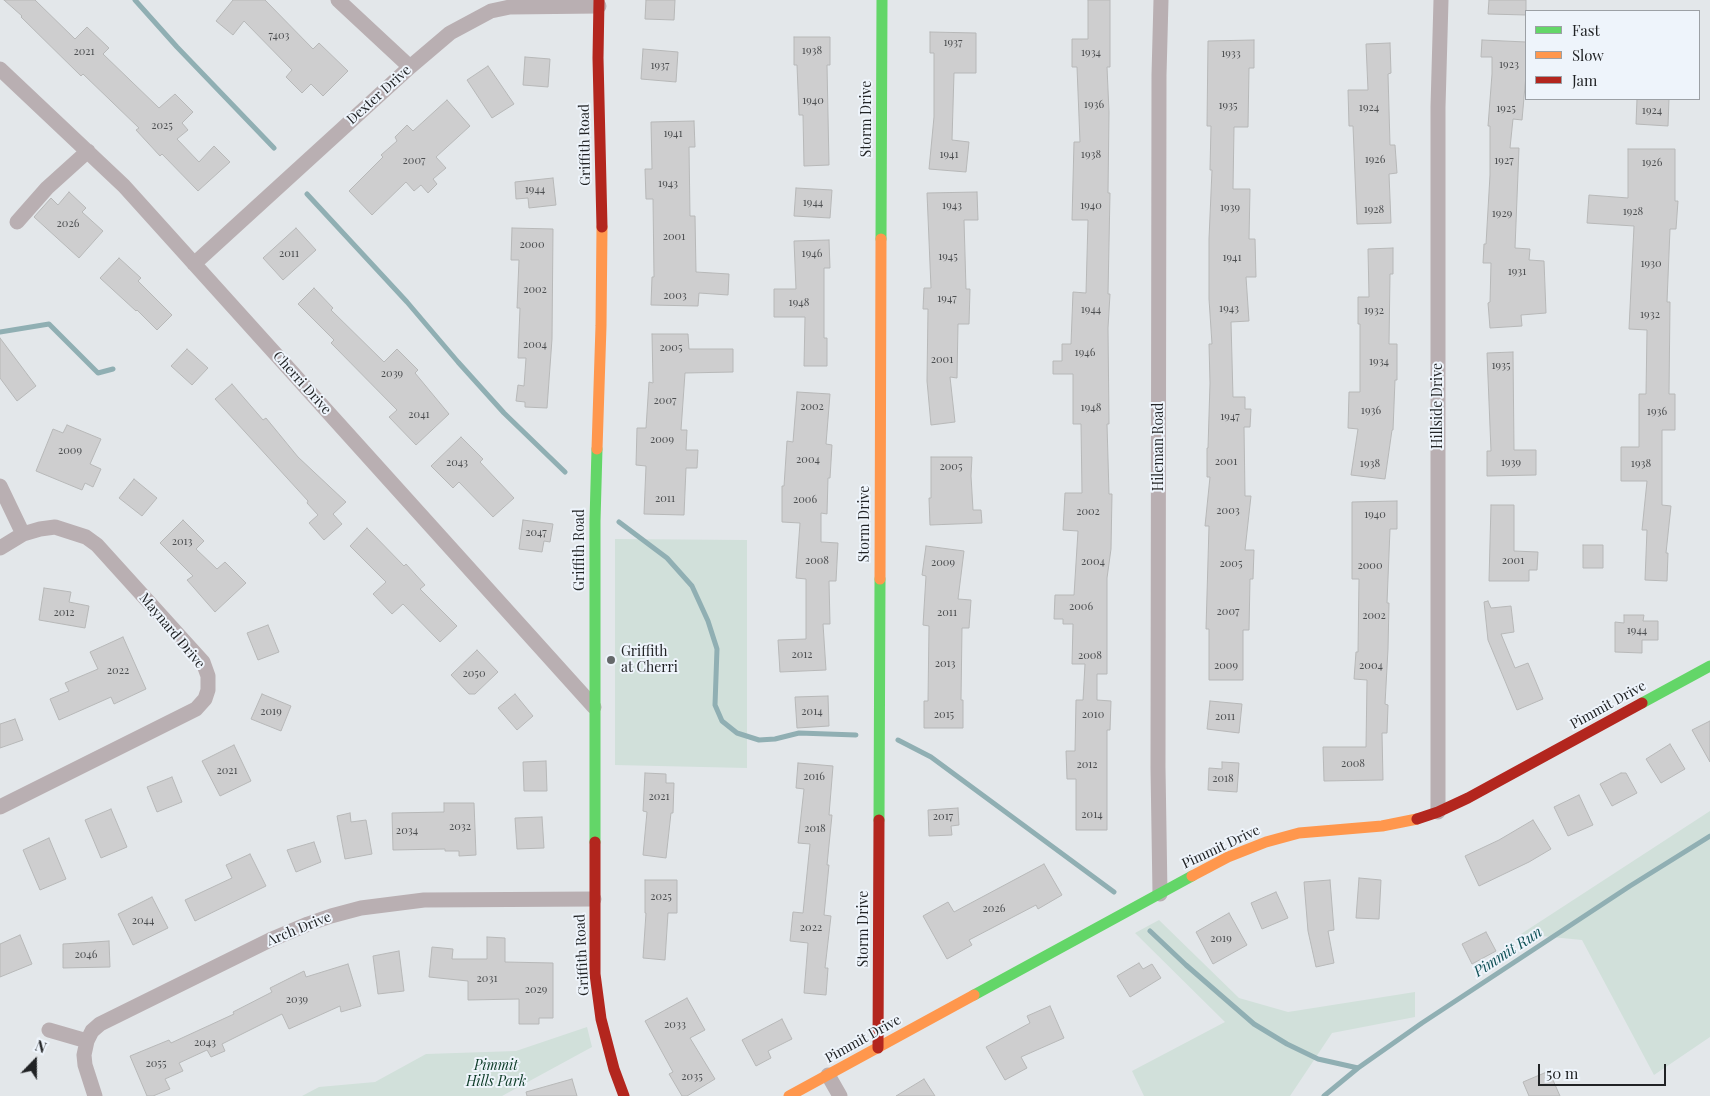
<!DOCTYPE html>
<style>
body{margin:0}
#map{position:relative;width:1710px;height:1096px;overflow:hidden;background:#e3e7ea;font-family:"Playfair Display",serif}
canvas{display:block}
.legend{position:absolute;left:1525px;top:10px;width:175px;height:90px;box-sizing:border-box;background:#eef4fb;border:1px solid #9ca0a5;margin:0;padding:6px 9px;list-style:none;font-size:15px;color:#212325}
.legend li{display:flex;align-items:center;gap:10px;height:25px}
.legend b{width:25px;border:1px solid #9ca0a5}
.north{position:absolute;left:10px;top:1036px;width:50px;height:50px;-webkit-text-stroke:4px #eef4fb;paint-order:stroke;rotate:22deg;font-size:14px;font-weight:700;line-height:20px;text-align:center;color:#212325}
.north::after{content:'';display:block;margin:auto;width:18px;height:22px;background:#212325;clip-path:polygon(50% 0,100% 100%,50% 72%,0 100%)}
.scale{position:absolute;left:1538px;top:1064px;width:128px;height:22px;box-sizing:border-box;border:2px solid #212325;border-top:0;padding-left:6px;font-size:15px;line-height:18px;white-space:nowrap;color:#212325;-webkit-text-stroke:4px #eef4fb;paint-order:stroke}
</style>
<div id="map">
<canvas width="1710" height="1096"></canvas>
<ul class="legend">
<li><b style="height:6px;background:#63d668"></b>Fast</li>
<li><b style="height:6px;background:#ff974d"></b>Slow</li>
<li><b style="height:6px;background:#b3261e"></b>Jam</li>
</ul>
<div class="north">N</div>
<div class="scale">50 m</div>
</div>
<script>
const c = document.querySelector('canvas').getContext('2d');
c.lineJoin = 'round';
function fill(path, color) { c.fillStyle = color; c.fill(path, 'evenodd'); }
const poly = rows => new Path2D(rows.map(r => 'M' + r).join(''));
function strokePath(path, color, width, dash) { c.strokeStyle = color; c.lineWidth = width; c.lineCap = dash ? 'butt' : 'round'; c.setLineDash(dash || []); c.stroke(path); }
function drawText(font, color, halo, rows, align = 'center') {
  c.font = font + ' "Playfair Display",serif'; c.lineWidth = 4; c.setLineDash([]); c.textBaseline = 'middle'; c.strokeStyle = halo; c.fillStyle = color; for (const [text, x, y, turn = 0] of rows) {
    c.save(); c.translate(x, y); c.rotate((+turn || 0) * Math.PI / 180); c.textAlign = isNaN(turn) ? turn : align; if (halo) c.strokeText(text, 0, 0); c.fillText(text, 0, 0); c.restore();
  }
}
fill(poly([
 [615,539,747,540,747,768,615,765],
 [1710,811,1710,1037,1654,1075,1582,940,1521,934],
 [1159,920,1239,998,1288,1012,1415,992,1415,1017,1332,1033,1290,1096,1144,1096,1132,1071,1225,1022,1135,933],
 [587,1027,592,1047,502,1096,302,1096,319,1087,375,1082,426,1054,516,1051]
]), '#d1e0da');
strokePath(poly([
 [135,0,177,47,274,148],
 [307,194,407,302,458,362,504,413,565,472],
 [0,332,49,324,98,373,113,369],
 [619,522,667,558,692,586,708,621,717,649,715,705,722,721,737,733,759,740,775,739,799,733,856,735],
 [898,740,931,757,1114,892],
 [1150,931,1186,965,1254,1024,1287,1044,1318,1059,1358,1068],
 [1324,1096,1358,1068,1422,1023,1630,886,1710,836]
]), '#90afb3', 5);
const building = poly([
 [4,0,35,0,75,39,87,27,109,48,103,54,159,108,175,94,193,112,182,123,188,130,177,139,199,162,214,146,230,162,198,191,162,154,160,156,136,130,139,128,83,74,81,76,21,17,22,16,4,0],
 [233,0,265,0,313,49,319,43,348,71,323,96,311,84,302,93,286,77,292,70,244,21,233,35,216,21,233,0],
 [646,0,675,0,674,20,645,19,646,0],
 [1088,0,1110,0,1110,67,1107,67,1109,112,1108,193,1110,193,1108,294,1110,294,1108,328,1109,424,1107,424,1109,494,1112,494,1111,549,1107,578,1107,674,1097,674,1097,700,1111,701,1110,730,1107,730,1107,830,1076,830,1076,779,1067,779,1066,751,1075,751,1076,700,1083,700,1085,664,1072,664,1073,624,1063,624,1063,619,1054,619,1055,595,1074,595,1078,531,1063,530,1065,493,1082,493,1081,424,1073,424,1073,374,1053,374,1053,361,1062,361,1062,344,1071,344,1073,292,1086,293,1088,220,1072,220,1074,142,1080,142,1077,67,1072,67,1072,39,1088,39,1088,0],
 [1489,0,1526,0,1526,15,1488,14,1489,0],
 [930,32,976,33,976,73,954,73,952,140,969,142,966,172,929,169,934,117,934,53,930,53,930,32],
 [794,37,830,37,830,65,827,65,829,165,804,166,803,115,799,115,797,65,794,65,794,37],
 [1254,40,1254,68,1249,68,1248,127,1234,127,1233,189,1250,189,1249,239,1255,239,1256,277,1246,277,1249,321,1231,322,1233,397,1245,397,1245,409,1251,409,1250,427,1244,427,1245,496,1251,496,1245,550,1254,550,1253,579,1250,579,1249,630,1243,630,1243,680,1209,680,1209,629,1206,629,1209,526,1205,526,1210,477,1207,477,1207,448,1208,448,1210,383,1209,344,1212,344,1209,299,1209,239,1212,170,1210,170,1211,126,1207,126,1208,41,1254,40],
 [1482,40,1526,42,1526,75,1522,120,1513,119,1510,148,1519,148,1515,248,1530,249,1529,260,1544,261,1546,313,1521,315,1522,326,1490,328,1488,303,1490,302,1491,263,1483,263,1484,244,1486,244,1490,175,1490,126,1488,126,1492,74,1492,57,1481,57,1482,40],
 [1390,43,1391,73,1388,74,1390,145,1395,145,1397,173,1389,174,1391,223,1357,224,1353,126,1349,126,1348,90,1368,90,1366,44,1390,43],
 [643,49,678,52,676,82,641,79,643,49],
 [525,57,550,59,548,87,523,85,525,57],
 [488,66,514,104,492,118,467,80,488,66],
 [1637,99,1669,99,1668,126,1636,124,1637,99],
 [447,100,470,126,436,157,446,168,433,179,437,184,428,193,421,185,414,191,406,182,372,215,349,191,383,157,381,155,397,141,395,137,407,125,413,131,447,100],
 [694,121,695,147,689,147,690,216,695,216,696,272,729,274,728,295,699,293,698,306,651,305,652,277,654,277,653,199,646,199,645,169,652,169,651,122,694,121],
 [1628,149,1675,149,1675,201,1678,201,1676,229,1670,229,1667,302,1670,302,1669,394,1675,394,1675,430,1662,430,1662,505,1671,506,1666,553,1668,553,1667,581,1645,580,1647,530,1642,530,1647,481,1621,481,1621,447,1639,447,1639,394,1646,394,1647,330,1629,329,1634,226,1587,223,1589,195,1628,198,1628,149],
 [553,178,556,205,529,208,528,198,516,199,515,182,553,178],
 [796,188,832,190,830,218,794,216,796,188],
 [69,192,86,208,82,212,103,231,79,258,34,217,51,198,58,205,69,192],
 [977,192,978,220,964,220,966,289,970,289,969,324,958,324,957,378,950,377,955,422,931,425,927,381,928,309,923,309,924,288,931,288,927,193,977,192],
 [296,228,316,250,283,280,263,258,296,228],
 [512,228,553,229,552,339,547,408,525,407,525,402,516,401,518,385,524,386,526,358,518,358,520,308,517,308,519,260,511,260,512,228],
 [829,240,830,268,824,268,824,338,827,338,827,366,804,366,805,317,774,317,774,289,796,289,794,241,829,240],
 [1393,248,1393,274,1390,274,1389,344,1397,344,1397,380,1395,380,1393,430,1392,430,1385,479,1351,475,1358,429,1348,428,1349,392,1360,392,1360,324,1358,324,1358,297,1369,297,1368,249,1393,248],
 [119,258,141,278,138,281,172,315,157,330,137,310,136,311,100,278,119,258],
 [314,288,333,308,331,310,384,362,397,349,418,370,415,373,449,414,416,445,389,417,397,410,331,343,334,340,298,304,314,288],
 [652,334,688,334,689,349,733,349,733,372,685,373,681,430,687,430,686,450,698,450,697,468,686,468,684,515,644,514,646,466,636,465,637,428,646,428,649,382,653,383,652,334],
 [0,338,36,386,17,401,0,378,0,338],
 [187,349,208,368,192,385,171,366,187,349],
 [1513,352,1514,450,1536,450,1536,475,1487,476,1487,451,1491,451,1487,353,1513,352],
 [232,384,263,420,266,418,298,457,346,502,333,514,342,524,324,540,309,523,318,515,307,503,308,501,215,399,232,384],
 [797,392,830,394,826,444,832,445,830,478,828,478,827,514,821,513,821,542,838,543,836,581,829,581,830,624,823,624,826,670,780,672,778,640,806,639,806,579,796,578,800,523,782,522,782,486,784,486,787,441,793,442,797,392],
 [67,425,101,439,90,464,101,469,93,487,85,483,82,490,36,471,53,429,63,433,67,425],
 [461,437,483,459,480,462,514,498,493,517,459,482,453,488,431,466,461,437],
 [931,457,972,457,971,476,973,510,981,510,982,523,930,525,929,498,931,498,931,457],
 [134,479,157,498,142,516,119,498,134,479],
 [1397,501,1397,529,1390,529,1387,603,1389,603,1388,649,1385,704,1388,705,1387,733,1382,733,1383,780,1324,781,1323,747,1366,747,1367,680,1354,679,1356,652,1358,652,1359,579,1352,579,1352,502,1397,501],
 [1491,505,1514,505,1514,551,1538,552,1537,570,1529,570,1529,581,1489,581,1491,505],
 [183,520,204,541,196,549,217,569,225,562,246,583,215,612,187,580,193,576,160,543,183,520],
 [523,520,553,524,550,542,544,541,542,552,519,549,523,520],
 [367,528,404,566,406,564,425,585,420,589,457,626,440,642,403,604,392,614,373,594,386,582,350,546,367,528],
 [1583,545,1603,545,1603,568,1583,568,1583,545],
 [926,546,964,551,958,599,971,600,969,628,962,628,961,700,963,700,963,728,924,728,924,701,928,701,929,626,923,625,926,576,922,575,926,546],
 [44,588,71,592,69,602,89,606,85,628,39,620,44,588],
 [1488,601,1491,608,1511,606,1514,632,1501,634,1515,668,1528,663,1543,699,1517,710,1488,640,1484,602,1488,601],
 [1624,615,1644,615,1643,621,1658,621,1658,640,1642,640,1642,653,1615,652,1615,622,1624,623,1624,615],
 [268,625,279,652,258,660,247,633,268,625],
 [123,637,146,689,114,704,111,697,59,720,50,699,69,691,65,683,98,669,90,652,123,637],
 [477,650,498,672,475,694,469,694,451,675,477,650],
 [262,694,291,706,281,731,251,719,262,694],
 [515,694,533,716,517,730,498,708,515,694],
 [828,696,829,726,797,728,795,697,828,696],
 [1210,701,1242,704,1239,733,1207,729,1210,701],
 [15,719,23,740,0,748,0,724,15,719],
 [1710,721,1710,762,1692,730,1710,721],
 [1670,744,1685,769,1661,783,1646,759,1670,744],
 [234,745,251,781,220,796,202,761,234,745],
 [546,761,547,791,524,791,523,762,546,761],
 [1222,762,1239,763,1237,792,1208,790,1209,768,1222,769,1222,762],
 [798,763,833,766,829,815,832,815,827,865,829,865,824,915,831,916,825,968,828,968,826,995,804,993,808,943,790,941,793,912,803,913,810,844,798,843,804,789,796,788,798,763],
 [645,773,666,774,666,783,674,783,673,813,671,813,666,858,643,855,647,812,643,811,645,773],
 [1621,773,1626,773,1637,793,1612,806,1600,784,1621,773],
 [172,777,182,802,157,812,147,787,172,777],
 [1579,795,1593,825,1568,836,1554,807,1579,795],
 [444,803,474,803,476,855,459,856,459,851,445,851,445,849,393,850,392,813,444,812,444,803],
 [958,808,959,825,951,826,952,835,929,836,928,810,958,808],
 [111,809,127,847,101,858,85,820,111,809],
 [350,813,351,822,366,820,372,854,345,859,337,816,350,813],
 [542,817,544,848,517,849,515,818,542,817],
 [1533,820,1551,849,1529,862,1479,886,1465,856,1499,840,1533,820],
 [49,838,66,879,40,890,23,850,49,838],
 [314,842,321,862,296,872,287,850,314,842],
 [250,854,266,886,195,921,185,900,232,878,226,865,250,854],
 [1044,864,1062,895,1038,909,1036,905,969,940,972,945,947,959,923,916,948,902,954,912,1044,864],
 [1359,878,1381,880,1379,919,1356,918,1359,878],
 [645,880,677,880,677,913,668,913,665,960,643,958,646,913,645,913,645,880],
 [1330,880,1334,930,1328,931,1334,963,1316,967,1308,931,1304,882,1330,880],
 [1276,892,1288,918,1262,929,1251,903,1276,892],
 [152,897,168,928,133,945,118,914,152,897],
 [1229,913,1247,945,1213,964,1196,932,1229,913],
 [1486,932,1496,951,1472,964,1462,944,1486,932],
 [20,935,32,964,0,977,0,944,20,935],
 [487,937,505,938,505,962,553,963,553,1018,539,1018,539,1024,519,1024,519,999,468,1000,468,981,429,977,432,947,453,949,452,959,487,959,487,937],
 [109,941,110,967,63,968,63,944,109,941],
 [399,951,404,991,378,994,373,956,399,951],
 [1139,963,1143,969,1152,964,1161,978,1130,997,1117,976,1139,963],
 [348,964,361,1006,341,1012,340,1006,289,1029,282,1014,222,1044,225,1051,211,1057,207,1050,179,1063,183,1071,165,1079,170,1089,153,1096,147,1096,130,1056,169,1040,171,1043,234,1014,233,1012,272,992,270,988,304,971,306,977,348,964],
 [687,998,705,1030,690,1038,715,1079,687,1096,682,1096,669,1074,673,1072,645,1021,687,998],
 [1050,1006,1064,1038,1021,1057,1027,1068,1005,1080,986,1047,1030,1023,1027,1016,1050,1006],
 [782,1019,792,1039,768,1051,771,1058,756,1066,742,1040,782,1019],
 [1549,1071,1560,1096,1529,1096,1523,1082,1549,1071],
 [572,1079,577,1096,527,1096,526,1092,572,1079],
 [924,1079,935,1096,896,1096,924,1079]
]);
fill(building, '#cececf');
strokePath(building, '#b7b8b8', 1);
strokePath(poly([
 [338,0,410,67],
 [0,69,124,186,594,707],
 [17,222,47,188,88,151],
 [194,264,410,67,450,33,491,11,510,7,599,6],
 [0,486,23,534],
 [0,548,23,534,40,529,55,527,86,537,97,545,203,662,208,676,208,690,205,699,196,709,0,807],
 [1438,812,1438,107,1441,0],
 [1160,894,1158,768,1159,75,1161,0],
 [49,1030,87,1041],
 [828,1075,840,1096],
 [95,1096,85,1065,84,1055,87,1041,92,1031,100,1024,270,940,308,924,331,916,361,908,424,900,594,899]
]), '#b9afb2', 15);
strokePath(poly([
 [881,239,882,0],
 [1642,703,1710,666],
 [879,820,880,579],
 [595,842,595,521,597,449],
 [974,995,1192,876]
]), '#63d668', 11);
strokePath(poly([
 [597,449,601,326,602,227],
 [880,579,881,239],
 [1192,876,1228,857,1266,842,1299,833,1382,826,1417,819],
 [789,1096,974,995]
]), '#ff974d', 11);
strokePath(poly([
 [599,0,598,58,602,227],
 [1417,819,1438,812,1468,798,1642,703],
 [595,842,595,974,601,1019,614,1069,624,1096],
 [878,1048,879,820]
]), '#b3261e', 11);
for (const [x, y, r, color] of [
 [611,660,5,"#65686a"]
]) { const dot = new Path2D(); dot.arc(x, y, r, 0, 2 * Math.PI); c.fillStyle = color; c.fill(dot); strokePath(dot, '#eef4fb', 2); }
drawText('11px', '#4c4e50', null, [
 ["7403",279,36],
 ["1937",953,43],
 ["1938",812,51],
 ["2021",84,52],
 ["1934",1091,53],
 ["1933",1231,54],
 ["1923",1509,65],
 ["1937",660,66],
 ["1940",813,101],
 ["1936",1094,105],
 ["1935",1228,106],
 ["1924",1369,108],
 ["1925",1506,109],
 ["1924",1652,111],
 ["2025",162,126],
 ["1941",673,134],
 ["1941",949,155],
 ["1938",1091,155],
 ["1926",1375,160],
 ["2007",414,161],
 ["1927",1504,161],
 ["1926",1652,163],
 ["1943",668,184],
 ["1944",535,190],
 ["1944",813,203],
 ["1943",952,206],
 ["1940",1091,206],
 ["1939",1230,208],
 ["1928",1374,210],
 ["1928",1633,212],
 ["1929",1502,214],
 ["2026",68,224],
 ["2001",674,237],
 ["2000",532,245],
 ["2011",289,254],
 ["1946",812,254],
 ["1945",948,257],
 ["1941",1232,258],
 ["1930",1651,264],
 ["1931",1517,272],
 ["2002",535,290],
 ["2003",675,296],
 ["1947",947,299],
 ["1948",799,303],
 ["1943",1229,309],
 ["1944",1091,310],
 ["1932",1374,311],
 ["1932",1650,315],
 ["2004",535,345],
 ["2005",671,348],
 ["1946",1085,353],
 ["2001",942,360],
 ["1934",1379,362],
 ["1935",1501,366],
 ["2039",392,374],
 ["2007",665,401],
 ["2002",812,407],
 ["1948",1091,408],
 ["1936",1371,411],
 ["1936",1657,412],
 ["2041",419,415],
 ["1947",1230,417],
 ["2009",662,440],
 ["2009",70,451],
 ["2004",808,460],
 ["2001",1226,462],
 ["2043",457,463],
 ["1939",1511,463],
 ["1938",1370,464],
 ["1938",1641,464],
 ["2005",951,467],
 ["2011",665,499],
 ["2006",805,500],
 ["2003",1228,511],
 ["2002",1088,512],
 ["1940",1375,515],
 ["2047",536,533],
 ["2013",182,542],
 ["2008",817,561],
 ["2001",1513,561],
 ["2004",1093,562],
 ["2009",943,563],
 ["2005",1231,564],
 ["2000",1370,566],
 ["2006",1081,607],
 ["2007",1228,612],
 ["2012",64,613],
 ["2011",947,613],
 ["2002",1374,616],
 ["1944",1637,631],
 ["2012",802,655],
 ["2008",1090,656],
 ["2013",945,664],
 ["2009",1226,666],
 ["2004",1371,666],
 ["2022",118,671],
 ["2050",474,674],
 ["2019",271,712],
 ["2014",812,712],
 ["2015",944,715],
 ["2010",1093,715],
 ["2011",1225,717],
 ["2008",1353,764],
 ["2012",1087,765],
 ["2021",227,771],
 ["2016",814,777],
 ["2018",1223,779],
 ["2021",659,797],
 ["2014",1092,815],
 ["2017",943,817],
 ["2032",460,827],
 ["2018",815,829],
 ["2034",407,831],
 ["2025",661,897],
 ["2026",994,909],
 ["2044",143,921],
 ["2022",811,928],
 ["2019",1221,939],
 ["2046",86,955],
 ["2031",487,979],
 ["2029",536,990],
 ["2039",297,1000],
 ["2033",675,1025],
 ["2043",205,1043],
 ["2055",156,1064],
 ["2035",692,1077]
]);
drawText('14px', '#212325', '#eef4fb', [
 ["Dexter Drive",379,95,-42],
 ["Storm Drive",867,119,-90],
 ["Griffith Road",585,145,-91],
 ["Cherri Drive",302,383,48],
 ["Hillside Drive",1438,406,-90],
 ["Hileman Road",1159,447,-90],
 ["Storm Drive",865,524,-90],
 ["Griffith Road",580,550,-90],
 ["Maynard Drive",172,631,50],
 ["Pimmit Drive",1608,705,-29],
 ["Pimmit Drive",1221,847,-25],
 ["Arch Drive",299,929,-22],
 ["Storm Drive",864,929,-90],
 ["Griffith Road",582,955,-93],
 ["Pimmit Drive",863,1039,-29]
]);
drawText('14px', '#212325', '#eef4fb', [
 ["Griffith",621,652],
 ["at Cherri",621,668]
], 'left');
drawText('italic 14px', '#0c3b27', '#eef4fb', [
 ["Pimmit",496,1066],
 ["Hills Park",496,1082]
]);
drawText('italic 15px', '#0f5056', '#eef4fb', [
 ["Pimmit Run",1508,952,-33]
]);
</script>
